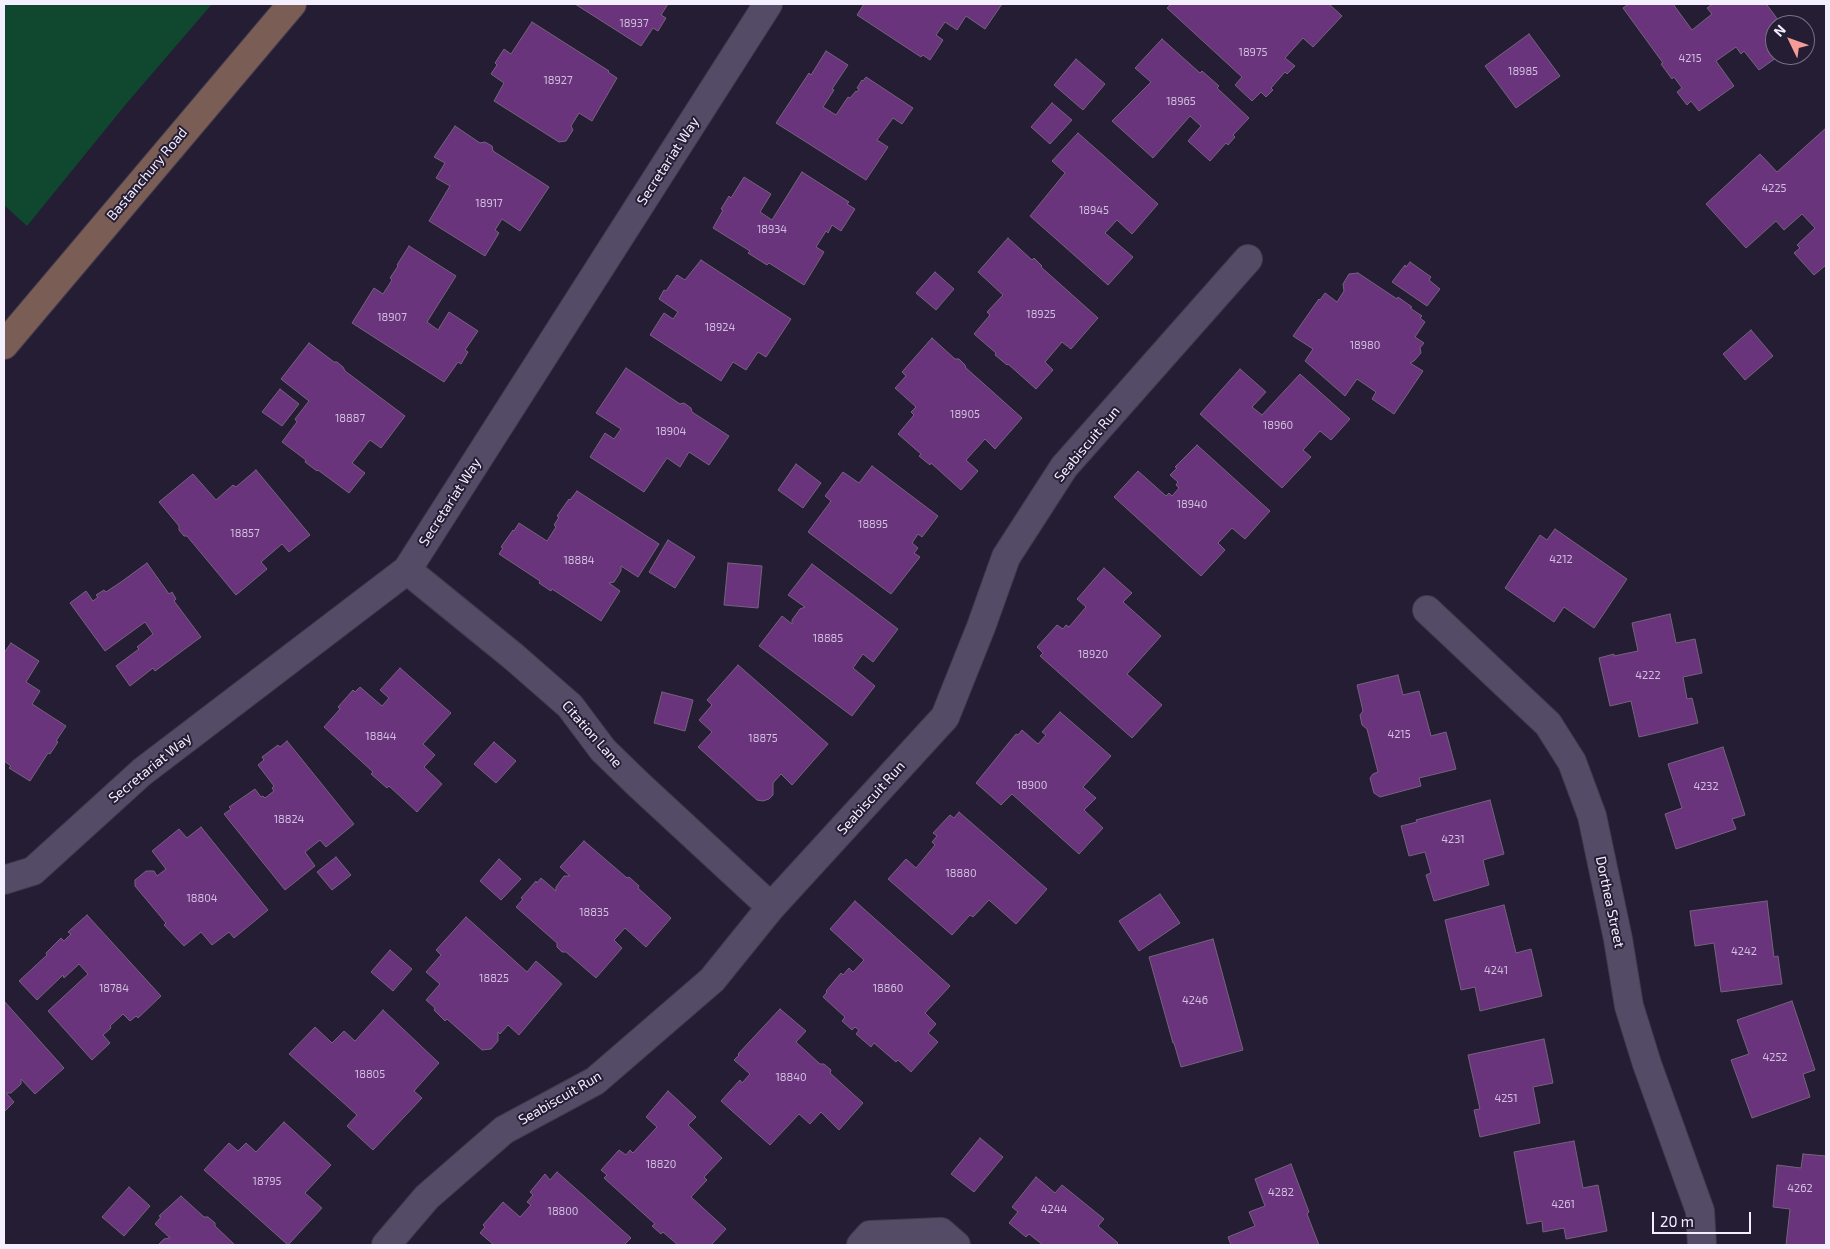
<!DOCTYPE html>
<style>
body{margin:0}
#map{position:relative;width:1830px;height:1249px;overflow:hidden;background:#251d34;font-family:"Exo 2",sans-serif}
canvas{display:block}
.frame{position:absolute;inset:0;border:5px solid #f3efff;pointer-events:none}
.north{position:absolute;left:1765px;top:15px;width:50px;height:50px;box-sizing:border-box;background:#251d34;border:1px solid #777185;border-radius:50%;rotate:312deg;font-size:14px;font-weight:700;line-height:20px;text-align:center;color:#f3efff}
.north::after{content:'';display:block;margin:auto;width:18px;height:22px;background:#f59b98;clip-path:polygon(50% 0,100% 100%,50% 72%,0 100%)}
.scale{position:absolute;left:1652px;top:1212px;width:99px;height:22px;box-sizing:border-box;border:2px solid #f3efff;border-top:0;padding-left:6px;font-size:15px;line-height:18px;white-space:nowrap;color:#f3efff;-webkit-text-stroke:4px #251d34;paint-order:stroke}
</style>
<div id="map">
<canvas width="1830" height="1249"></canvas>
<div class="frame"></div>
<div class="north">N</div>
<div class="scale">20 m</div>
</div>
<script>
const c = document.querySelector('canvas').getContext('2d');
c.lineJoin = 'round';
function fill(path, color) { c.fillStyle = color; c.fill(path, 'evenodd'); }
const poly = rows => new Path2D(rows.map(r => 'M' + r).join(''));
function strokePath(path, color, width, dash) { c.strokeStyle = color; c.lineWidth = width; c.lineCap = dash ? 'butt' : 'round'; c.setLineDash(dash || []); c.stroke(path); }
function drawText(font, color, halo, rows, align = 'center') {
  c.font = font + ' "Exo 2",sans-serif'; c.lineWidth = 4; c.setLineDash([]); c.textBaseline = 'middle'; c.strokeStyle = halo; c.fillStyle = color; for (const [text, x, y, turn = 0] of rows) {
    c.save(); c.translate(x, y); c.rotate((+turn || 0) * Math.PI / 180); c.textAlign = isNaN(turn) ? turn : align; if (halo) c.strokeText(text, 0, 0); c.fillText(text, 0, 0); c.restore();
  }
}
fill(poly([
 [4,4,212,4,126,104,27,226,4,205]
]), '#10482f');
const building = poly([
 [575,4,668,4,661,15,666,18,658,31,653,28,641,46,575,4],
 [864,4,1002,4,985,29,966,16,957,30,945,22,936,35,943,40,930,60,923,55,921,57,857,15,864,4],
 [1171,4,1329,4,1342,16,1313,47,1303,38,1285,58,1295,66,1287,74,1285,72,1271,88,1273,90,1266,97,1261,92,1252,101,1235,85,1242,77,1167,8,1171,4],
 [1629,4,1673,4,1692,30,1712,14,1707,8,1713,4,1769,4,1767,5,1781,24,1775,25,1775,28,1771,31,1775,36,1775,55,1780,55,1759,70,1744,51,1741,54,1736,47,1716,61,1734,86,1699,111,1691,101,1687,105,1677,92,1682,88,1674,77,1672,79,1661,64,1663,63,1623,8,1629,4],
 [532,22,609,71,608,72,617,78,592,121,579,113,571,126,573,130,566,141,559,142,494,101,504,83,491,74,497,65,495,63,504,49,511,54,532,22],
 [1529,34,1560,76,1516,108,1485,66,1529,34],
 [1162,39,1200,73,1202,71,1219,86,1217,88,1249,118,1233,135,1235,137,1228,145,1226,143,1210,161,1188,141,1201,126,1190,116,1153,158,1112,121,1151,82,1135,68,1162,39],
 [826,51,848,65,832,89,834,90,823,107,836,115,848,97,850,98,856,91,857,92,859,89,857,88,862,80,863,81,866,77,913,108,902,124,893,118,877,140,888,147,866,180,776,123,809,73,811,75,826,51],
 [1076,59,1105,84,1083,110,1054,85,1076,59],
 [1052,103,1072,120,1050,144,1031,127,1052,103],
 [455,126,480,143,485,142,492,146,493,151,549,187,520,231,502,219,495,230,499,233,485,256,429,221,450,186,436,178,445,163,434,157,455,126],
 [1826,128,1826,265,1814,275,1794,253,1800,248,1797,245,1815,228,1802,214,1784,230,1776,221,1746,248,1706,204,1760,154,1777,172,1826,128],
 [1078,133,1158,204,1132,234,1117,220,1105,233,1133,257,1108,285,1030,216,1065,173,1052,161,1078,133],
 [802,172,849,202,847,204,855,209,841,231,832,225,828,233,826,231,816,247,824,252,804,285,769,263,767,265,748,253,750,251,713,228,723,210,721,209,729,196,731,198,744,177,771,194,760,212,772,220,802,172],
 [1008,238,1032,260,1034,258,1042,266,1041,267,1098,318,1071,349,1062,342,1045,362,1053,370,1036,389,1008,364,1007,365,995,355,996,353,974,334,990,315,987,312,1003,295,978,272,1008,238],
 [409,246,456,276,427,322,438,330,449,312,478,331,465,350,468,352,461,364,458,362,444,382,352,323,374,288,383,294,392,280,390,278,398,266,397,265,409,246],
 [701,260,791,319,766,357,758,352,746,370,733,362,721,381,650,335,664,313,673,319,678,312,659,299,664,290,666,291,677,275,685,280,701,260],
 [1410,262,1431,277,1429,280,1440,289,1427,306,1392,282,1405,265,1406,267,1410,262],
 [935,272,954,289,936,310,916,293,935,272],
 [1358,273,1397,299,1398,297,1412,307,1410,308,1422,316,1420,318,1425,322,1415,337,1424,343,1420,348,1421,353,1414,361,1410,363,1423,371,1394,414,1372,399,1376,392,1357,379,1345,396,1305,361,1313,349,1293,336,1319,299,1320,300,1325,293,1337,302,1344,291,1343,284,1349,274,1358,273],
 [1751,330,1773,356,1745,380,1723,354,1751,330],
 [932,338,955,359,959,359,965,365,966,368,1022,418,995,449,985,439,966,460,978,471,961,490,931,463,930,465,919,456,921,454,898,434,914,415,911,412,916,407,895,388,906,376,902,372,932,338],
 [309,343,334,362,337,362,343,367,345,371,405,416,381,448,370,440,352,463,365,473,349,493,318,470,317,471,305,462,306,460,282,442,297,422,295,419,309,401,281,379,309,343],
 [626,368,680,404,684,403,691,408,692,412,729,436,709,465,689,452,680,467,667,458,644,492,590,457,605,433,614,439,621,429,596,413,626,368],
 [1240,369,1266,392,1252,407,1262,415,1300,374,1350,419,1331,440,1320,431,1303,450,1311,457,1282,488,1200,414,1240,369],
 [280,389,299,404,282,426,262,412,280,389],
 [1197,445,1270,511,1245,539,1232,528,1218,543,1225,550,1201,576,1114,497,1138,471,1166,496,1169,493,1172,496,1179,488,1176,485,1178,482,1170,475,1177,468,1175,467,1197,445],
 [796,464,821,483,803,508,778,490,796,464],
 [872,466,938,516,922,537,918,534,912,543,918,548,914,553,920,557,891,594,808,532,831,501,825,496,843,472,859,483,872,466],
 [256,470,310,535,289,552,282,544,261,562,267,569,236,595,187,536,184,536,179,530,179,526,159,502,193,474,216,500,233,485,236,487,256,470],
 [577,491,659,544,638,577,621,566,621,571,614,582,609,583,620,591,601,621,552,589,551,591,539,583,540,581,499,554,503,548,501,547,513,530,514,531,519,523,547,541,556,527,554,525,559,517,557,516,569,499,570,500,577,491],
 [1555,529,1627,579,1594,628,1564,607,1554,622,1505,588,1540,535,1547,540,1555,529],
 [668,540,695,557,675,588,649,572,668,540],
 [147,563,169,594,172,592,176,599,174,601,201,637,155,671,153,668,130,686,116,666,139,649,137,647,153,634,145,622,105,651,70,603,86,591,93,601,98,597,96,595,104,590,106,592,121,582,147,563],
 [728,563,762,566,758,608,724,605,728,563],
 [812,564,898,629,873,662,863,654,853,668,875,686,852,716,759,646,782,616,792,624,792,620,800,609,805,607,788,595,812,564],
 [1104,568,1132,593,1123,602,1161,636,1127,674,1162,705,1132,738,1040,656,1043,653,1037,647,1057,625,1063,629,1066,625,1069,627,1086,607,1077,599,1104,568],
 [1670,614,1676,643,1695,639,1702,673,1683,677,1687,699,1692,698,1698,723,1639,737,1631,701,1610,706,1599,658,1614,654,1614,656,1638,651,1632,623,1670,614],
 [11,643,39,661,26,682,40,691,32,704,66,726,56,741,58,742,50,754,48,753,30,781,9,768,11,766,4,761,4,653,11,643],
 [738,665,828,744,792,785,781,774,773,783,773,795,769,799,763,801,757,800,698,747,712,732,699,720,712,705,707,700,738,665],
 [400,668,451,713,423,744,435,755,424,767,442,784,417,812,389,786,387,788,371,774,373,772,324,727,340,709,338,707,353,690,355,692,360,687,382,706,389,698,380,690,400,668],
 [1398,675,1403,695,1419,691,1431,736,1446,732,1456,769,1419,778,1421,786,1380,797,1374,793,1370,778,1373,774,1378,772,1367,729,1362,725,1360,715,1363,711,1357,685,1398,675],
 [662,692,693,700,685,731,654,723,662,692],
 [1060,712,1111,756,1083,787,1096,798,1084,810,1103,828,1079,854,1012,794,1001,805,976,783,1016,734,1018,735,1022,730,1038,744,1046,735,1042,732,1060,712],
 [287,741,354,824,326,847,320,840,305,852,315,866,285,890,224,814,231,809,229,807,255,789,261,797,263,796,265,798,274,791,272,788,274,786,258,765,264,760,262,757,278,745,280,747,287,741],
 [494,742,516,761,496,783,474,764,494,742],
 [1723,747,1745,815,1732,819,1736,829,1676,849,1665,814,1682,808,1668,764,1723,747],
 [1490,800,1504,854,1483,860,1489,885,1434,901,1426,875,1431,873,1425,852,1409,856,1401,826,1417,822,1416,820,1490,800],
 [959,812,1047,889,1016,924,989,900,973,917,970,915,952,935,888,879,906,859,916,868,935,845,932,842,937,836,933,833,950,815,954,818,959,812],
 [201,827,268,910,234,938,229,932,212,945,201,932,184,946,164,925,166,923,135,886,135,880,146,871,154,871,157,876,166,869,152,851,179,829,187,838,201,827],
 [584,841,627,878,629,877,639,886,638,888,671,918,646,947,625,928,614,940,622,948,596,978,566,952,562,952,557,947,557,943,516,907,523,899,521,898,536,881,537,883,541,878,556,891,556,887,564,876,570,876,560,867,584,841],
 [336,857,351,875,332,890,317,872,336,857],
 [499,859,521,879,501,900,480,881,499,859],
 [1160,894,1180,923,1139,951,1119,921,1160,894],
 [855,901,950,986,925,1013,936,1024,928,1033,938,1042,911,1072,898,1060,896,1062,874,1043,871,1047,856,1034,859,1030,855,1027,852,1030,842,1021,845,1017,823,997,827,992,826,991,841,973,843,975,849,968,853,972,864,960,830,929,855,901],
 [1767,901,1774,957,1778,956,1782,984,1721,992,1714,943,1695,946,1690,911,1767,901],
 [1504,905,1516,953,1531,949,1542,996,1480,1011,1475,987,1461,990,1445,920,1504,905],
 [87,915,161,996,138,1018,136,1016,130,1021,123,1014,110,1026,111,1028,103,1035,110,1043,92,1060,48,1011,88,974,79,964,64,978,63,975,37,1000,19,981,47,955,46,953,61,938,64,941,71,934,68,932,87,915],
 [466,917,527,972,536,961,562,984,519,1035,508,1025,500,1034,498,1032,498,1041,491,1049,482,1050,447,1019,445,1021,434,1010,435,1008,426,1000,440,984,426,972,441,955,436,950,466,917],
 [1213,939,1243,1050,1181,1067,1174,1043,1173,1043,1149,957,1213,939],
 [390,950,412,969,393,991,371,972,390,950],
 [4,1001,64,1068,35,1094,21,1079,21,1084,11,1093,6,1093,14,1102,4,1112,4,1001],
 [1792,1001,1815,1070,1803,1074,1810,1097,1752,1118,1731,1060,1749,1054,1737,1020,1792,1001],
 [780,1009,806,1031,796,1042,820,1064,824,1064,831,1070,830,1073,863,1103,839,1130,821,1112,810,1124,799,1114,770,1145,721,1101,740,1080,742,1083,750,1074,734,1060,739,1055,738,1054,780,1009],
 [383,1010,439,1063,414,1091,422,1098,373,1150,347,1126,357,1115,289,1054,315,1027,332,1043,344,1031,355,1041,383,1010],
 [1544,1039,1553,1083,1533,1087,1540,1123,1480,1137,1474,1110,1480,1109,1468,1055,1544,1039],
 [668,1091,696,1117,688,1125,722,1158,704,1177,707,1180,691,1197,726,1229,711,1245,678,1245,663,1232,661,1234,652,1226,655,1224,604,1178,607,1175,601,1170,619,1150,626,1155,630,1150,633,1153,657,1127,646,1117,668,1091],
 [284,1122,331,1165,305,1193,322,1208,288,1245,204,1170,229,1143,238,1151,246,1143,256,1152,284,1122],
 [980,1138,1003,1157,974,1192,951,1174,980,1138],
 [1574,1141,1583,1188,1598,1185,1607,1231,1566,1239,1564,1228,1543,1232,1542,1221,1527,1224,1514,1152,1574,1141],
 [1803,1154,1826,1156,1826,1245,1786,1245,1790,1209,1773,1207,1777,1165,1801,1168,1803,1154],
 [1291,1164,1309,1212,1307,1214,1319,1245,1231,1245,1228,1237,1255,1226,1249,1212,1265,1206,1255,1179,1291,1164],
 [557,1172,631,1238,624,1245,494,1245,480,1233,485,1227,483,1225,503,1202,520,1217,531,1205,527,1202,533,1195,530,1192,545,1174,550,1180,557,1172],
 [1036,1177,1055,1193,1062,1185,1104,1219,1098,1226,1118,1243,1116,1245,1043,1245,1029,1234,1026,1237,1009,1223,1018,1212,1012,1207,1036,1177],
 [129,1187,150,1206,124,1236,102,1217,129,1187],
 [181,1196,204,1217,208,1217,215,1223,215,1226,235,1245,158,1245,164,1239,170,1238,155,1224,161,1217,159,1216,181,1196]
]);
fill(building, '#69347c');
strokePath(building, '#75637c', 1);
const street = poly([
 [407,570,514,657,570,706,603,750,638,784,771,907],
 [1427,610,1548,724,1572,762,1592,816,1618,939,1629,1006,1647,1064,1700,1211,1702,1245],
 [4,880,33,871,142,772,407,570,768,4],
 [386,1245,427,1197,504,1130,595,1081,712,980,771,907,945,717,981,627,1006,557,1064,467,1248,259],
 [861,1245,870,1235,941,1232,956,1245]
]);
const secondary = poly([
 [4,345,292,4]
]);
strokePath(street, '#403a4d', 30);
strokePath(secondary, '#403a4d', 30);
strokePath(street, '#544c67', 28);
strokePath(secondary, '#7a5e55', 28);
drawText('11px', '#d0c0de', null, [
 ["18937",634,23],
 ["18975",1253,52],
 ["4215",1690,58],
 ["18985",1523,71],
 ["18927",558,80],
 ["18965",1181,101],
 ["4225",1774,188],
 ["18917",489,203],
 ["18945",1094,210],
 ["18934",772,229],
 ["18925",1041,314],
 ["18907",392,317],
 ["18924",720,327],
 ["18980",1365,345],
 ["18905",965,414],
 ["18887",350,418],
 ["18960",1278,425],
 ["18904",671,431],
 ["18940",1192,504],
 ["18895",873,524],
 ["18857",245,533],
 ["4212",1561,559],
 ["18884",579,560],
 ["18885",828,638],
 ["18920",1093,654],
 ["4222",1648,675],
 ["4215",1399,734],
 ["18844",381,736],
 ["18875",763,738],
 ["18900",1032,785],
 ["4232",1706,786],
 ["18824",289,819],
 ["4231",1453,839],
 ["18880",961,873],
 ["18804",202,898],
 ["18835",594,912],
 ["4242",1744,951],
 ["4241",1496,970],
 ["18825",494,978],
 ["18784",114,988],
 ["18860",888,988],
 ["4246",1195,1000],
 ["4252",1775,1057],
 ["18805",370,1074],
 ["18840",791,1077],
 ["4251",1506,1098],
 ["18820",661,1164],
 ["18795",267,1181],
 ["4262",1800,1188],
 ["4282",1281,1192],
 ["4261",1563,1204],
 ["4244",1054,1209],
 ["18800",563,1211]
]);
drawText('14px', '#f3efff', '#251d34', [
 ["Secretariat Way",668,161,-57],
 ["Bastanchury Road",147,174,-50],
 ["Seabiscuit Run",1087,444,-50],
 ["Secretariat Way",450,502,-57],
 ["Citation Lane",592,734,49],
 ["Secretariat Way",150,768,-39],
 ["Seabiscuit Run",871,798,-48],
 ["Dorthea Street",1610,902,78],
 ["Seabiscuit Run",560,1098,-30]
]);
</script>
